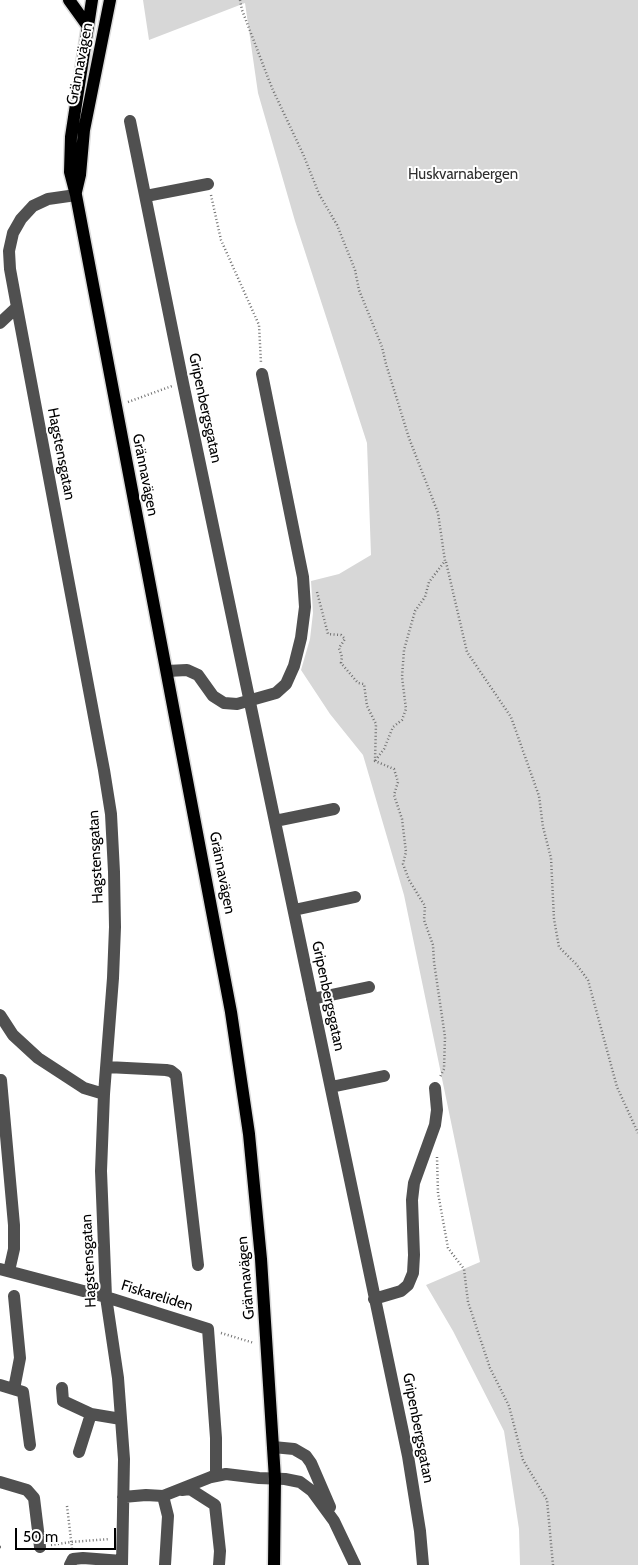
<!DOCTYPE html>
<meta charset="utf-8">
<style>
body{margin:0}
#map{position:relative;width:638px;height:1565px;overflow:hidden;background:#fff;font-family:Cabin,sans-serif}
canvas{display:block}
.scale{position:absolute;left:15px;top:1528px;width:101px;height:22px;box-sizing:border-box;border:2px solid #000;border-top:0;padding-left:6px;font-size:15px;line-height:18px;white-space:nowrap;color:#000;-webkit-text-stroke:4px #fff;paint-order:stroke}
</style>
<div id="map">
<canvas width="638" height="1565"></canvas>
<div class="scale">50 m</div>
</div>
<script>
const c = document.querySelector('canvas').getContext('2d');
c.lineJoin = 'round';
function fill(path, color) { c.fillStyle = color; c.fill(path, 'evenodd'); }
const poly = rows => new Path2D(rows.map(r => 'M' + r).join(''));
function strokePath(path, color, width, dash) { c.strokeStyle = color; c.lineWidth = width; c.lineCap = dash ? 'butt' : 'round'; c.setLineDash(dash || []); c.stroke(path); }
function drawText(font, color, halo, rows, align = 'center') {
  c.font = font + ' Cabin,sans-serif'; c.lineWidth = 4; c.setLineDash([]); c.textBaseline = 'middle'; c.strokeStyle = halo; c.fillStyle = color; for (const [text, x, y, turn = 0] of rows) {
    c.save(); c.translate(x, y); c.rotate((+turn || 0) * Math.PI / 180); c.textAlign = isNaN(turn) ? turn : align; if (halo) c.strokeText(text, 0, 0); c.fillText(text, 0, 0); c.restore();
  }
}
fill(poly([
 [143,0,638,0,638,1565,520,1565,519,1529,504,1431,453,1331,426,1285,480,1262,404,895,363,755,330,714,301,670,310,639,313,613,311,581,339,574,371,555,367,443,295,221,258,93,245,3,149,40]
]), '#d7d7d7');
const major = poly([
 [69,0,87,25],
 [92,0,71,137,70,172,76,195,231,1012,249,1134,261,1259,275,1479,274,1565],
 [76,192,80,175,84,130,110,0]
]);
strokePath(major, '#dbdbdb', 15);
strokePath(poly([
 [240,0,242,10,272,88,303,154,319,194,337,225,355,270,359,290,382,347,386,364,409,438,438,513,445,561,429,582,425,597,415,611,404,650,402,677,406,709,402,720,393,727,384,749,375,761],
 [211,195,221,240,259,325,261,363],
 [128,402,172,386],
 [446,562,467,652,511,717,539,796,543,827,551,858,554,919,559,947,576,964,588,980,617,1087,638,1133],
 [317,592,328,634,341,635,345,639,339,648,342,657,341,663,358,683,364,684,367,706,376,724,375,761,394,769,398,782,394,795,402,819,406,852,403,864,409,880,425,906,424,920,433,945,434,962,445,1037,444,1069,440,1077],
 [437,1157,438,1193,448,1248,464,1269,468,1302,490,1368,509,1406,523,1460,547,1500,553,1565],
 [221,1333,254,1343],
 [67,1506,72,1548],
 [51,1545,71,1542,110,1539],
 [0,1547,3,1547]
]), '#727272', 2.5, [1, 2.5]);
strokePath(poly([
 [130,121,183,383,408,1456,420,1531,423,1565],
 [76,195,48,199,33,206,21,219,13,233,9,251,10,269,17,307,104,770,111,814,114,872,115,927,113,978,104,1094,101,1171,106,1297,118,1378,124,1459,122,1565],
 [146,196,208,184],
 [0,323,17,307],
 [167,671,187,670,198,675,213,696,224,703,237,704,276,693,286,684,294,666,301,638,305,607,303,577,262,374],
 [275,821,334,809],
 [294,910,355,897],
 [312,999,369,987],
 [0,1015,13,1035,38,1058,84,1088,104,1094],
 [107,1067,166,1070,171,1071,176,1075,198,1265],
 [1,1080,14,1225,14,1249,9,1271],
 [331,1087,384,1076],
 [0,1269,106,1297,208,1329,216,1438,216,1476],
 [374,1299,401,1291,408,1285,413,1273,414,1255,412,1200,414,1183,435,1125,437,1110,435,1088],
 [0,1385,23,1392,30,1445],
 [62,1388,63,1401,91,1414,121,1419],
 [14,1389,20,1358,14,1296],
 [273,1447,294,1449,306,1456,311,1463,330,1507],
 [79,1452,91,1414],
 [0,1482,27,1490,34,1498,40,1547],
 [182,1490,190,1489,215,1505,220,1551,219,1565],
 [163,1496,168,1516,165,1565],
 [123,1497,146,1495,163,1496,211,1477,226,1474,259,1478,285,1479,300,1482,312,1491,334,1521,355,1565],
 [70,1565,73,1559,83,1558,122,1561]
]), '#505050', 12);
strokePath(major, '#000', 12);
drawText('15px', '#000', '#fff', [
 ["Grännavägen",80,64,-79],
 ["Gripenbergsgatan",205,408,78],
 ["Hagstensgatan",61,454,79],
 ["Grännavägen",145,475,79],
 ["Hagstensgatan",96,857,-93],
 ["Grännavägen",222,873,79],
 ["Gripenbergsgatan",328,996,78],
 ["Hagstensgatan",89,1261,-93],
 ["Grännavägen",246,1278,-95],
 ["Fiskareliden",157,1296,17],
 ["Gripenbergsgatan",418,1428,79]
]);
drawText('15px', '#2e2e2e', '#fff', [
 ["Huskvarnabergen",463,175]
]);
</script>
